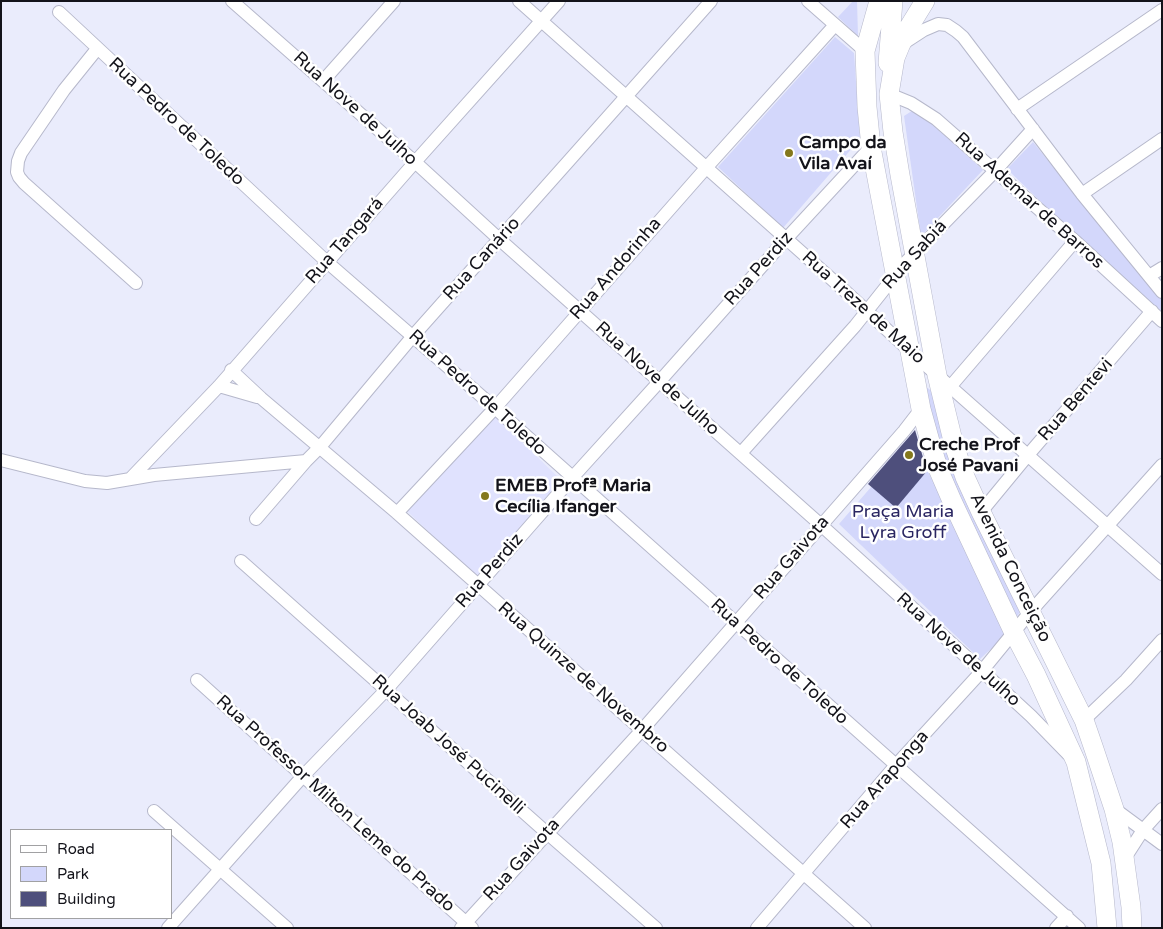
<!DOCTYPE html>
<meta charset="utf-8">
<style>
body{margin:0}
#map{position:relative;width:1163px;height:929px;overflow:hidden;background:#eaecfc;font-family:"Varela Round",sans-serif}
canvas{display:block}
.frame{position:absolute;inset:0;border:2px solid #13131a;pointer-events:none}
.legend{position:absolute;left:10px;top:829px;width:162px;height:90px;box-sizing:border-box;background:#fff;border:1px solid #a1a1a3;margin:0;padding:6px 9px;list-style:none;font-size:15px;color:#13131a}
.legend li{display:flex;align-items:center;gap:10px;height:25px}
.legend b{width:25px;border:1px solid #a1a1a3}
</style>
<div id="map">
<canvas width="1163" height="929"></canvas>
<div class="frame"></div>
<ul class="legend">
<li><b style="height:6px;background:#fff"></b>Road</li>
<li><b style="height:14px;background:#d3d7fb"></b>Park</li>
<li><b style="height:14px;background:#4e4f7c"></b>Building</li>
</ul>
</div>
<script>
const c = document.querySelector('canvas').getContext('2d');
c.lineJoin = 'round';
function fill(path, color) { c.fillStyle = color; c.fill(path, 'evenodd'); }
const poly = rows => new Path2D(rows.map(r => 'M' + r).join(''));
function strokePath(path, color, width, dash) { c.strokeStyle = color; c.lineWidth = width; c.lineCap = dash ? 'butt' : 'round'; c.setLineDash(dash || []); c.stroke(path); }
function drawText(font, color, halo, rows, align = 'center') {
  c.font = font + ' "Varela Round",sans-serif'; c.lineWidth = 5; c.setLineDash([]); c.textBaseline = 'middle'; c.strokeStyle = halo; c.fillStyle = color; for (const [text, x, y, turn = 0] of rows) {
    c.save(); c.translate(x, y); c.rotate((+turn || 0) * Math.PI / 180); c.textAlign = isNaN(turn) ? turn : align; if (halo) c.strokeText(text, 0, 0); c.fillText(text, 0, 0); c.restore();
  }
}
fill(poly([
 [495,416,561,480,478,579,407,511]
]), '#e0e2fe');
fill(poly([
 [853,1,857,1,858,36,838,17],
 [835,37,854,53,860,139,783,228,718,167],
 [915,109,983,170,921,236,904,116],
 [1033,142,1075,194,1141,270,1162,299,1162,311,1148,303,1076,236,1007,169],
 [922,383,937,396,1024,607,1015,619,947,481],
 [911,441,939,492,1006,635,980,659,839,524]
]), '#d3d7fb');
fill(poly([
 [915,430,927,471,896,508,868,484]
]), '#4e4f7c');
const minor = poly([
 [232,1,415,162,499,239,821,525,982,671,1031,716,1068,754],
 [519,1,845,291,911,352,1162,574],
 [808,1,865,51],
 [59,12,327,262,495,408,1079,928],
 [901,45,924,30,938,24,947,25,956,31,963,37,1082,194,1162,292],
 [97,49,64,90,21,153,18,161,17,172,19,177,24,183,136,283],
 [323,81,394,1],
 [889,94,911,103,936,119,1075,241,1162,321],
 [1017,109,1162,10],
 [1082,194,1162,139],
 [1149,276,1162,268],
 [231,370,261,398,397,513,865,928],
 [219,386,257,397],
 [950,387,1075,241],
 [741,453,855,326,905,263,995,171,1033,129],
 [1,460,85,481,107,483,154,475,306,461],
 [130,479,219,386,415,162,559,1],
 [981,512,1028,455,1152,311],
 [397,513,495,408,706,168,835,25],
 [256,519,306,461,320,447,413,336,711,1],
 [241,561,547,833,656,928],
 [197,680,303,776,472,928],
 [1084,720,1126,680,1162,640],
 [1114,809,1116,810,1162,844],
 [154,811,287,928],
 [1125,858,1143,830,1162,809],
 [168,928,303,776,387,689,572,478,659,382,786,239,871,147],
 [461,928,642,730,904,431,921,409],
 [757,928,896,765,982,671,1031,611,1162,465],
 [1056,928,1067,916]
]);
const primary = poly([
 [879,1,865,51,867,107,871,147,921,409,931,445,939,471,952,501,1014,633,1036,675,1076,762,1101,863,1107,928],
 [925,1,909,27,900,46,895,58,889,94,893,132,900,175,937,375,954,445,965,477,981,512,1084,720,1094,749,1114,809,1122,842,1131,907,1132,928],
 [888,63,893,1]
]);
strokePath(minor, '#b6b8cb', 14);
strokePath(primary, '#b6b8cb', 20);
strokePath(minor, '#fff', 12);
strokePath(primary, '#fff', 19);
for (const [x, y, r, color] of [
 [789,153,5,"#84781c"],
 [909,455,5,"#84781c"],
 [485,496,5,"#84781c"]
]) { const dot = new Path2D(); dot.arc(x, y, r, 0, 2 * Math.PI); c.fillStyle = color; c.fill(dot); strokePath(dot, '#fff', 2); }
drawText('18px', '#13131a', '#fff', [
 ["Rua Nove de Julho",355,109,42],
 ["Rua Pedro de Toledo",176,122,43],
 ["Rua Ademar de Barros",1029,201,42],
 ["Rua Tangará",345,241,-49],
 ["Rua Sabiá",915,255,-48],
 ["Rua Canário",482,259,-48],
 ["Rua Andorinha",616,269,-49],
 ["Rua Perdiz",759,269,-48],
 ["Rua Treze de Maio",863,308,42],
 ["Rua Nove de Julho",657,379,42],
 ["Rua Pedro de Toledo",477,393,42],
 ["Rua Bentevi",1076,400,-49],
 ["Rua Gaivota",792,558,-49],
 ["Avenida Conceição",1010,568,64],
 ["Rua Perdiz",490,571,-49],
 ["Rua Nove de Julho",958,650,42],
 ["Rua Pedro de Toledo",779,662,42],
 ["Rua Quinze de Novembro",583,678,41],
 ["Rua Joab José Pucinelli",448,745,42],
 ["Rua Araponga",885,780,-49],
 ["Rua Professor Milton Leme do Prado",335,804,42],
 ["Rua Gaivota",522,860,-48]
]);
drawText('bold 18px', '#13131a', '#fff', [
 ["Campo da",799,143],
 ["Vila Avaí",799,164],
 ["Creche Prof",919,445],
 ["José Pavani",919,466],
 ["EMEB Profª Maria",495,486],
 ["Cecília Ifanger",495,507]
], 'left');
drawText('18px', '#2a2662', '#fff', [
 ["Praça Maria",903,512],
 ["Lyra Groff",903,533]
]);
</script>
